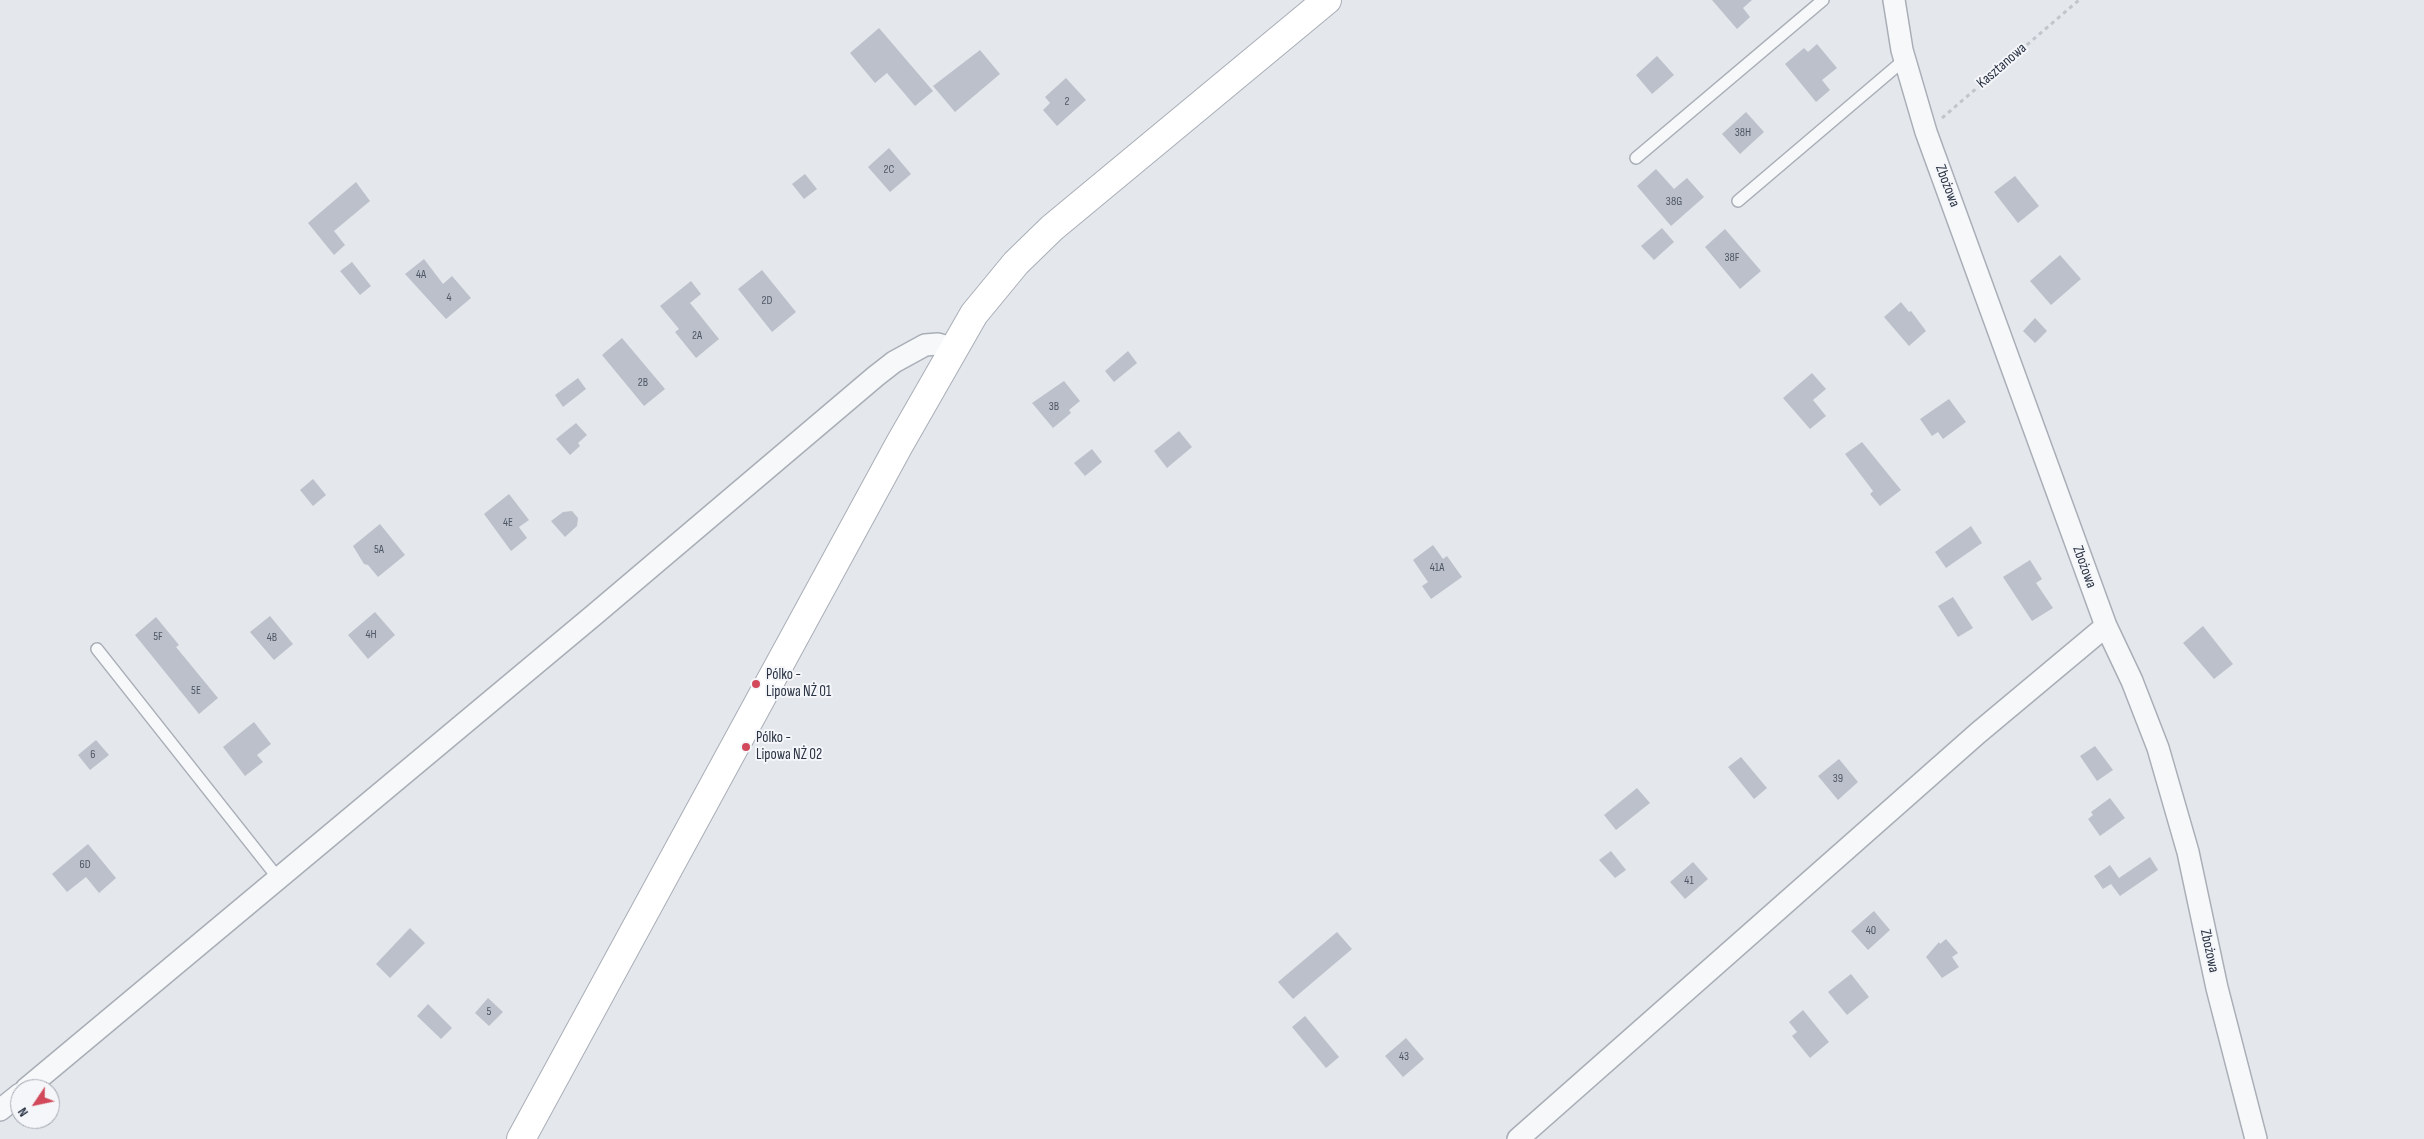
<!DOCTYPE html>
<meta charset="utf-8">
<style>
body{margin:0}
#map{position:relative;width:2424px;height:1139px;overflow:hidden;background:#e4e7ec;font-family:"Sofia Sans Condensed",sans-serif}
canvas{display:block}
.north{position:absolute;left:10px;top:1079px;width:50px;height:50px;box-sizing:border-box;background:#f4f6f9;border:1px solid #a4a8b1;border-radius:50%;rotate:236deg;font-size:14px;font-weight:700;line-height:20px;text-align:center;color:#2b3445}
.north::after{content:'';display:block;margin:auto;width:18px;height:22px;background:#d1495b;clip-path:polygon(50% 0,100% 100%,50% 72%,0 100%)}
</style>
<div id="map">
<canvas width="2424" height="1139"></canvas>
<div class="north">N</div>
</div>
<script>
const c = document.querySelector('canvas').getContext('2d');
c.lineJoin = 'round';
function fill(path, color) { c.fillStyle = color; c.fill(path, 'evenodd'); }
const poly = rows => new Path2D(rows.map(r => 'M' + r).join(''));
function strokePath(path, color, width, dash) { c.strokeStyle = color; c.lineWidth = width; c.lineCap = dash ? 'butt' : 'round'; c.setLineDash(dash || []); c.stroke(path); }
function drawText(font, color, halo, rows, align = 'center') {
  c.font = font + ' "Sofia Sans Condensed",sans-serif'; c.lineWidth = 4; c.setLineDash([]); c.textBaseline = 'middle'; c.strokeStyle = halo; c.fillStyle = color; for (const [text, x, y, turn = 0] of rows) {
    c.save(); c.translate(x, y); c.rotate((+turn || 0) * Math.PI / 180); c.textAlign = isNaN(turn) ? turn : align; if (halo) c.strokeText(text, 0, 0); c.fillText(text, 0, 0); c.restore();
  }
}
fill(poly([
 [1712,0,1752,0,1743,8,1750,17,1737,29],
 [879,28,933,91,915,106,887,73,875,83,850,53],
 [1817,44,1837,68,1822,80,1830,90,1816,102,1785,64,1804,48,1808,52],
 [980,50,1000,74,955,112,933,86],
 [1657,56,1674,75,1652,94,1636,75],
 [1066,78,1086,100,1057,126,1043,110,1050,103,1045,97],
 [1746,112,1764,132,1740,154,1722,134],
 [889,148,911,174,890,192,868,167],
 [1656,169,1674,189,1687,178,1704,197,1671,226,1637,186],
 [805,174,817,189,804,199,792,184],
 [2015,176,2039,206,2018,223,1994,192],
 [356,182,370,201,334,231,345,245,334,255,308,223],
 [1662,228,1674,242,1654,260,1641,246],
 [1725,229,1761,271,1740,289,1705,247],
 [2060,255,2081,279,2051,305,2030,281],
 [424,259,443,284,452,276,471,298,446,319,405,274],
 [352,262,371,286,360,295,340,271],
 [762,270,796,312,772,332,738,289],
 [691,281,701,294,690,303,719,339,696,358,675,332,679,329,660,306],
 [1901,302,1909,312,1911,311,1926,331,1909,346,1884,317],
 [2035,318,2047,331,2035,343,2023,331],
 [622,338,665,389,644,406,602,355],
 [1128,351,1137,363,1114,382,1105,371],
 [1812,373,1826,389,1813,400,1826,416,1810,429,1783,398],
 [578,378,586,389,563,407,555,395],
 [1064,381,1080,401,1069,410,1071,413,1053,428,1032,403],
 [1949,399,1966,422,1943,439,1938,432,1932,436,1920,419],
 [576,423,587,435,578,443,580,446,570,455,556,439],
 [1179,431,1192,447,1167,468,1154,451],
 [1862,442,1901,490,1880,506,1870,494,1873,491,1845,454],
 [1092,449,1102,462,1085,476,1074,463],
 [313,479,326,495,313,506,300,490],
 [509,494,529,520,519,527,527,538,511,551,484,514],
 [572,511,578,518,577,526,565,537,551,521,563,512],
 [380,524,405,555,378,577,368,565,364,564,353,546],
 [1971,526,1982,543,1946,568,1935,552],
 [1433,545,1443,559,1447,556,1462,577,1431,599,1422,586,1428,582,1413,560],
 [2030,560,2042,579,2036,583,2053,608,2032,621,2003,577],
 [1953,597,1973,628,1958,637,1938,606],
 [375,612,395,635,368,659,348,635],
 [270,616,293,644,274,660,250,632],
 [156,617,179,645,176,647,218,698,199,714,135,635],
 [2203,626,2233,664,2214,679,2183,643],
 [254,722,271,744,257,755,263,762,245,776,223,747],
 [96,740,109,755,90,770,78,755],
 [2095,746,2113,770,2097,781,2080,756],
 [1741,757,1767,788,1754,799,1728,767],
 [1839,759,1858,782,1838,800,1818,776],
 [1637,788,1650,803,1616,830,1604,815],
 [2110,798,2125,818,2100,836,2088,819,2093,815,2091,812],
 [88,844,116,878,99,893,86,877,67,892,52,874],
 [1611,851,1626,870,1615,878,1599,860],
 [2150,857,2158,870,2120,896,2111,884,2103,889,2094,876,2110,865,2119,878],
 [1693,862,1708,879,1685,899,1670,882],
 [1874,911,1890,930,1868,950,1851,931],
 [410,928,425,943,390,978,376,964],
 [1337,932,1352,949,1293,999,1278,982],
 [1946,939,1958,953,1952,957,1959,967,1942,978,1926,957,1939,942,1940,944],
 [1851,974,1869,997,1847,1015,1828,992],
 [488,998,503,1012,489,1026,475,1013],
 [428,1004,452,1028,441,1039,417,1016],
 [1803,1010,1829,1042,1810,1058,1792,1036,1797,1032,1789,1022],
 [1305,1016,1339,1057,1326,1068,1292,1027],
 [1406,1038,1424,1059,1403,1077,1385,1056]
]), '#bbc0ca');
const lane = poly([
 [1636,158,1823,0],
 [1738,201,1904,60],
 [97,649,278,878]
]);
const street = poly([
 [1894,0,1902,50,1926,132,2106,626,2132,681,2158,748,2188,852,2217,988,2256,1139],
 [26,1089,594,615,876,376,894,362,925,345,938,344,952,348],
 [0,1110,20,1094],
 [1518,1139,1978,733,2106,626]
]);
const secondary = poly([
 [521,1139,899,445,974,314,1016,263,1052,228,1327,0]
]);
strokePath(lane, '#a9aeb7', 14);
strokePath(street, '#a9aeb7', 24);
strokePath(secondary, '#a9aeb7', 30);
strokePath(poly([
 [1942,118,2079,0]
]), '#c2c5cb', 3, [4, 4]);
strokePath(lane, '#f7f8fa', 11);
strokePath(street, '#f7f8fa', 21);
strokePath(secondary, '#fff', 28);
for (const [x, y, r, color] of [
 [756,684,5,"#d1495b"],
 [746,747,5,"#d1495b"]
]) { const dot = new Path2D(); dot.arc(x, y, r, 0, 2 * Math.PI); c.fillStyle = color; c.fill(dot); strokePath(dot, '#f4f6f9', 2); }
drawText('12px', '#4f5766', null, [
 ["2",1067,102],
 ["38H",1743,133],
 ["2C",889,170],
 ["38G",1674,202],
 ["38F",1732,258],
 ["4A",421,275],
 ["4",449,298],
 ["2D",767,301],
 ["2A",697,336],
 ["2B",643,383],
 ["3B",1054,407],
 ["4E",508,523],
 ["5A",379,550],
 ["41A",1437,568],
 ["4H",371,635],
 ["5F",158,637],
 ["4B",272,638],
 ["5E",196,691],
 ["6",93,755],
 ["39",1838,779],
 ["6D",85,865],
 ["41",1689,881],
 ["40",1871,931],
 ["5",489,1012],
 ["43",1404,1057]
]);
drawText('15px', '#2b3445', '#f4f6f9', [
 ["Kasztanowa",2002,66,-41],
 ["Zbożowa",1947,186,69],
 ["Zbożowa",2084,567,70],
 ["Zbożowa",2209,951,78]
]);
drawText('15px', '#2b3445', '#f4f6f9', [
 ["Pólko -",766,675],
 ["Lipowa NŻ 01",766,692],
 ["Pólko -",756,738],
 ["Lipowa NŻ 02",756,755]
], 'left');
</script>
